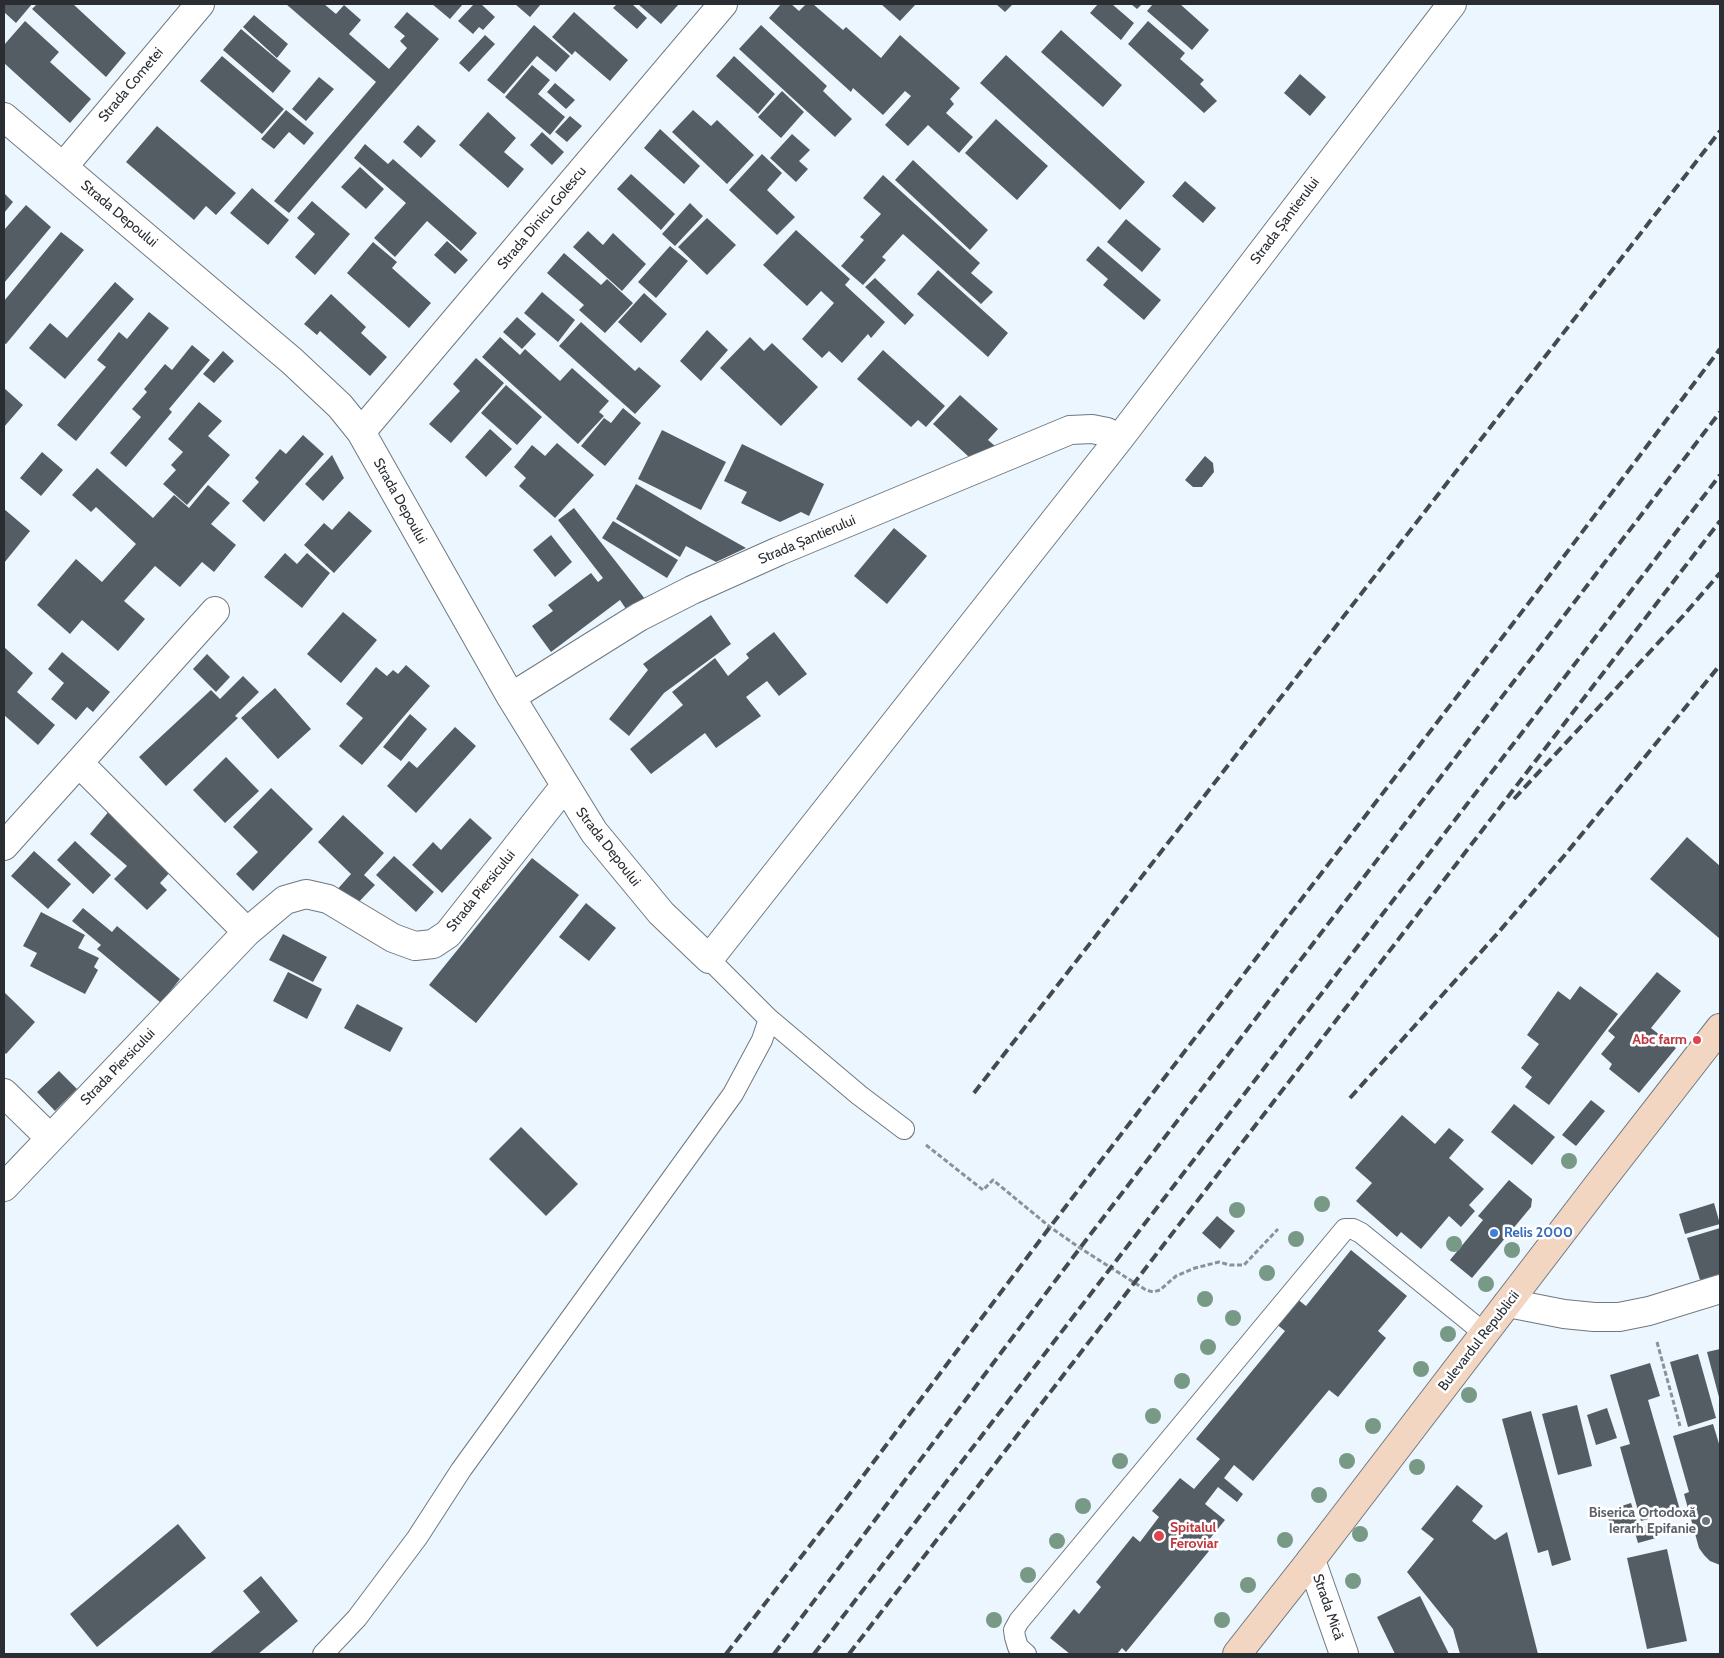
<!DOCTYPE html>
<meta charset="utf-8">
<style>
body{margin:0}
#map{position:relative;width:1724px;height:1658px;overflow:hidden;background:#ecf6fe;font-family:Cabin,sans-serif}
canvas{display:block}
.frame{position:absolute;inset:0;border:5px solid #2a2e32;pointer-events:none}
</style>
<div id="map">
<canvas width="1724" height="1658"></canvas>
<div class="frame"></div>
</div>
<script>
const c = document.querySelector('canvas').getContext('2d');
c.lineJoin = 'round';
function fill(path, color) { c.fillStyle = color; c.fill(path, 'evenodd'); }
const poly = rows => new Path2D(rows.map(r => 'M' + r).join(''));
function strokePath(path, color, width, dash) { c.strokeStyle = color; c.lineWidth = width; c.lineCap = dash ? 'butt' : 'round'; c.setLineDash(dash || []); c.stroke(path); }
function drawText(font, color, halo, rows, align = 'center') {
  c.font = font + ' Cabin,sans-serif'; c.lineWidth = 5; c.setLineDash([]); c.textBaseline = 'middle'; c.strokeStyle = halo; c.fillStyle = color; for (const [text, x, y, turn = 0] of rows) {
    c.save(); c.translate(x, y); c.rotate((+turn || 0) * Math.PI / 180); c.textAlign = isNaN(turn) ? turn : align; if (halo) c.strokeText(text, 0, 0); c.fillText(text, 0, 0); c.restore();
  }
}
fill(poly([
 [4,4,32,4,16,23,4,12],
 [37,4,73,4,126,53,106,77,32,9],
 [286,4,324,4,336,14,344,5,361,20,349,34,389,69,407,48,400,41,405,36,394,27,407,12,439,39,289,213,274,201,376,82],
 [432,4,463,4,450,19],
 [474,4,481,4,495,17,483,30,479,27,473,34,458,21],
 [515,4,541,4,530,17],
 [617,4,632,4,647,18,637,29,613,8],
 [638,4,679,4,661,24],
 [781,4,791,4,799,11,806,4,813,4,843,30,846,27,881,58,900,35,960,88,950,99,954,104,946,113,973,137,959,153,928,125,908,146,885,125,911,96,905,91,883,115,853,88,851,92,769,18],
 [881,4,916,4,900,21],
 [996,4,1013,4,1005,12],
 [1098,4,1112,4,1134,23,1121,40,1090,13],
 [1131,4,1142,4,1137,9],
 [1153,4,1180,4,1209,30,1192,50,1147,11],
 [574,12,628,60,610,81,575,51,572,55,552,37],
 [254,15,288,44,277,58,243,27],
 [25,21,59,52,50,62,91,99,70,123,4,63,4,45],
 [1148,21,1185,53,1180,59,1204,80,1200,84,1217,101,1204,113,1128,44],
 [534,25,570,56,556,72,537,56,504,94,487,80],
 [761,25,827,86,823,91,852,119,835,137,739,49],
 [241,29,291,71,273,93,223,50],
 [1061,30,1122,85,1103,107,1041,52],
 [485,35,495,44,469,72,459,63],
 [1006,55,1145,182,1120,210,980,83],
 [222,56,284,109,262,134,200,81],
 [734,56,775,94,758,114,716,76],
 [532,65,550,80,538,94,565,117,550,135,505,97],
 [1300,74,1326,97,1310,116,1284,93],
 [319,77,334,89,306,121,292,109],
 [555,83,575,100,566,109,547,92],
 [782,91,804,112,781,138,758,117],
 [286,110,314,133,304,145,289,132,274,149,261,139],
 [693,110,711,126,717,120,754,155,727,184,672,132],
 [488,112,516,138,504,152,524,169,508,188,459,145],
 [570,116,582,126,567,142,555,132],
 [996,119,1048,166,1017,200,965,153],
 [418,125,436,141,421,158,403,142],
 [157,126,236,193,216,215,206,206,194,220,126,162],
 [660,129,700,166,684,184,644,148],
 [542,132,564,152,552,165,530,145],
 [792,134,810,150,799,161,808,169,796,182,770,158],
 [365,144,388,164,393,159,477,233,461,251,427,221,395,257,374,238,406,203,354,158],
 [762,154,782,173,767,190,795,217,777,235,729,190],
 [913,160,988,230,970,250,895,180],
 [360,167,384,189,366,209,341,187],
 [631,174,675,214,661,230,617,189],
 [883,175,980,263,971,273,993,292,981,304,903,234,882,257,886,260,863,285,841,266,864,240,860,237,881,214,863,198],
 [1185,181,1216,208,1203,223,1172,196],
 [252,188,289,220,268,245,230,213],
 [4,193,13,202,4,213],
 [312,201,350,234,315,275,295,257,315,234,297,218],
 [690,203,703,216,675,246,662,234],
 [26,205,51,227,4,283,4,230],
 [707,218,736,245,707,275,678,247],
 [1126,219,1161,249,1142,272,1107,242],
 [796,230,850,279,845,285,885,322,871,338,868,334,842,363,829,351,822,358,802,339,834,303,821,291,807,306,763,265],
 [588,231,603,245,613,233,646,264,622,291,573,247],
 [61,232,84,250,6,344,4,343,4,301],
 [447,241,468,260,455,274,434,255],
 [373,242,397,262,392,268,431,303,409,328,347,273],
 [670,246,688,261,656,298,638,282],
 [1098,246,1161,300,1144,320,1103,285,1108,279,1086,260],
 [564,253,601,285,607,279,633,303,605,333,579,310,584,305,547,273],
 [938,270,1008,333,988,357,917,294],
 [875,278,914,315,905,325,865,287],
 [115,282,134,299,65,379,29,348,50,323,67,338],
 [542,292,575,320,558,342,524,313],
 [644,293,667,314,641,343,618,322],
 [331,294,366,327,361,333,387,357,370,376,320,331,317,335,304,324],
 [149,312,169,328,76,441,57,425,106,367,97,360,119,332,127,339],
 [517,317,536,334,522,349,503,332],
 [581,322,635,371,639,367,661,386,635,414,559,346],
 [707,330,728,350,701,381,680,361],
 [500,337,520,355,525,349,560,381,572,368,609,401,599,412,604,416,578,444,482,357],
 [750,337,764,351,772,343,818,387,781,426,720,368],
 [192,345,210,360,169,409,172,412,126,467,110,453,141,417,132,409,147,392,144,389,165,364,172,370],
 [883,350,945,406,926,427,918,420,911,427,857,379],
 [223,351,234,361,214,383,203,374],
 [476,358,504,383,451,443,429,424,460,391,453,384],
 [506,385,542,417,517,445,481,413],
 [4,388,23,405,4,427],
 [960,395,998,429,988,440,995,446,969,457,933,424],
 [199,402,222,421,208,436,230,455,187,505,163,484,176,470,171,465,183,452,168,439],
 [623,408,641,423,605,466,581,446,604,418,611,423],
 [490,429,512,449,486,477,465,457],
 [662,430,726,462,701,510,638,479],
 [303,435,324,454,264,522,242,501,259,482,255,478,280,449,286,454],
 [557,443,594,475,555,518,519,486,526,478,514,467,532,445,545,456],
 [742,444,824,484,809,516,801,512,780,522,741,503,747,492,724,481],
 [42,452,63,470,41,496,20,478],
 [332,455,344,478,323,501,305,484],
 [1205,456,1213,463,1214,472,1202,487,1193,487,1185,480],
 [97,468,153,518,174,495,189,508,208,485,230,503,211,524,236,545,214,572,202,562,180,587,155,566,124,601,145,619,118,651,82,620,70,634,37,605,76,559,102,582,136,544,96,507,91,512,72,495],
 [636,484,700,522,746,548,716,562,686,546,680,557,616,519],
 [574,508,645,599,628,612,620,600,551,652,532,626,553,611,548,605,591,573,598,582,603,578,558,520],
 [4,509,30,531,4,563],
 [349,511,372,531,334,573,304,545,324,523,332,530],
 [613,521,678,560,667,578,602,538],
 [894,528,927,556,887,604,854,576],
 [551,535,572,562,555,577,533,550],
 [285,553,297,564,307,553,330,573,302,608,264,577],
 [343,612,377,640,341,683,307,654],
 [711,615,731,644,664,693,629,736,609,719,648,670,643,664],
 [774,632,807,674,779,696,767,681,746,697,761,716,716,748,705,733,651,774,630,749,683,705,672,692,715,658,728,676,749,658,746,654],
 [4,647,33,673,17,692,55,725,38,745,4,715],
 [62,652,110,692,93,712,87,707,76,720,51,699,64,683,48,669],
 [207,654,230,677,216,692,193,669],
 [406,665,430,686,362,765,339,746,363,718,346,704,376,667,387,676,393,670,398,674],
 [243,676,259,692,235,716,238,718,166,786,139,757,211,690,220,699],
 [275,688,311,729,278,759,241,718],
 [410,714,427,729,401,761,383,747],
 [455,727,476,746,416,813,387,786,409,761,417,768],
 [226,757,259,791,225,823,193,790],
 [271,788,313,829,253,891,236,874,258,852,233,827],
 [110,810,173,869,160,883,167,890,147,910,114,879,127,866,90,834],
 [343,815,384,853,364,875,375,885,353,908,335,892,351,874,318,842],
 [470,818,492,838,442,893,412,865,433,842,441,850],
 [1687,837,1720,866,1720,939,1650,879],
 [75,841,111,875,93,894,57,860],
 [34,851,71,884,48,909,11,876],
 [394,856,434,892,416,912,376,875],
 [532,858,579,895,476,1023,429,985],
 [586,903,616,928,589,961,559,937],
 [83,908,112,932,117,926,180,979,161,1003,97,949,101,945,72,921],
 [41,912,85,935,78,948,99,958,94,967,98,970,85,994,30,966,37,953,23,946],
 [283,934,327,957,313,982,269,960],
 [288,972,322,989,307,1019,273,1001],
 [1657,972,1681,991,1651,1028,1676,1048,1639,1093,1609,1069,1612,1064,1601,1054,1615,1037,1608,1031],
 [1580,986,1618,1014,1549,1105,1525,1087,1532,1077,1521,1068,1539,1044,1527,1035,1558,991,1570,1000],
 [4,992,35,1022,6,1054,4,1052],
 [357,1004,403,1028,390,1052,344,1028],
 [59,1071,77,1089,55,1111,37,1092],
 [1591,1100,1605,1111,1576,1146,1562,1135],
 [1514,1104,1555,1137,1532,1165,1491,1132],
 [1402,1115,1435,1144,1449,1128,1464,1140,1449,1158,1484,1189,1469,1205,1475,1211,1461,1227,1449,1216,1421,1249,1401,1232,1397,1237,1356,1201,1372,1183,1355,1168],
 [521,1127,578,1184,546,1216,489,1159],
 [1509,1180,1532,1199,1531,1207,1472,1278,1450,1260,1483,1220,1478,1216],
 [1714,1203,1720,1224,1685,1234,1679,1214],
 [1217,1216,1235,1231,1220,1249,1202,1233],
 [1720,1228,1720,1274,1700,1280,1687,1238],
 [1351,1250,1407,1296,1378,1331,1386,1338,1338,1397,1329,1390,1253,1481,1234,1465,1224,1478,1243,1494,1237,1502,1218,1487,1205,1504,1225,1520,1204,1546,1209,1551,1126,1652,1122,1648,1117,1654,1070,1654,1050,1638,1074,1609,1079,1614,1101,1587,1096,1582,1133,1536,1140,1542,1159,1517,1152,1511,1180,1478,1194,1489,1220,1459,1196,1439,1285,1331,1275,1323,1296,1298,1306,1306],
 [1720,1349,1720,1401,1707,1352],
 [1698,1354,1716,1418,1688,1427,1670,1362],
 [1650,1363,1660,1396,1648,1400,1680,1510,1641,1521,1620,1447,1630,1444,1610,1375],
 [1577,1405,1592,1466,1558,1475,1542,1414],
 [1607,1408,1617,1438,1596,1445,1587,1415],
 [1531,1411,1571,1560,1552,1566,1548,1550,1538,1553,1502,1419],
 [1713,1424,1720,1447,1720,1565,1710,1561,1704,1555,1699,1548,1684,1494,1689,1492,1673,1436],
 [1457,1485,1483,1506,1472,1521,1495,1540,1507,1532,1538,1654,1460,1654,1453,1629,1407,1572,1434,1539,1421,1529],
 [1631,1503,1637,1522,1612,1530,1606,1511],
 [178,1524,206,1558,97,1647,70,1614],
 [1652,1524,1656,1538,1638,1543,1634,1529],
 [1667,1549,1687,1641,1647,1649,1627,1558],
 [261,1576,298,1621,258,1654,209,1654,260,1612,243,1591],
 [1420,1596,1449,1654,1395,1654,1377,1617]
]), '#555d64');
const service = poly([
 [709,959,769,1019,859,1095,904,1129],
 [323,1654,357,1618,417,1538,461,1470,733,1094,762,1040,769,1019],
 [1026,1654,1018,1647,1015,1637,1014,1630,1019,1621,1345,1229,1353,1229,1361,1233,1484,1333]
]);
const minor = poly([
 [4,117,292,361,340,406,361,432,511,697,594,832,661,913,709,959,1119,439,1452,4],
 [63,167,200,4],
 [361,432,723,4],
 [511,697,639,617,692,590,779,551,1070,430,1092,429,1107,432,1119,439],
 [79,763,247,932],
 [4,846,215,611],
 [4,1093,50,1138],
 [4,1187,247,932,285,900,306,894,328,899,393,938,415,946,433,944,448,934,564,787],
 [1508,1303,1564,1314,1594,1317,1619,1317,1649,1311,1720,1289],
 [1311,1560,1344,1654]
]);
const secondary = poly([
 [1237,1654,1311,1560,1598,1185,1720,1028]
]);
strokePath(service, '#6f787f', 22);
strokePath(minor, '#6f787f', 30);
strokePath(secondary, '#6f787f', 30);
strokePath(poly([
 [926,1145,983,1190,993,1180,1050,1227,1080,1248,1146,1290,1153,1292,1160,1290,1176,1276,1195,1268,1219,1262,1230,1265,1244,1265,1278,1229],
 [1657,1342,1680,1426]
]), '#8a9197', 3, [5, 2.5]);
strokePath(service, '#fff', 20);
strokePath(minor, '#fff', 28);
strokePath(secondary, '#f2d6c2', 28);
strokePath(poly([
 [1514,799,1683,616,1720,573],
 [974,1093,1720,131],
 [1350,1098,1497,934,1564,856,1720,665],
 [726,1654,842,1504,1050,1227,1534,596,1720,349],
 [774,1654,1080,1248,1720,412],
 [814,1654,1720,475],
 [849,1654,1720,521]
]), '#454a4e', 4, [10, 5]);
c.fillStyle = '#779986';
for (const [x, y] of [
 [1569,1161],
 [1322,1204],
 [1237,1210],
 [1296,1239],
 [1454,1244],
 [1512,1250],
 [1267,1273],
 [1486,1284],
 [1205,1299],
 [1233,1318],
 [1448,1334],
 [1208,1347],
 [1421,1369],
 [1182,1381],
 [1469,1395],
 [1153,1416],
 [1373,1426],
 [1120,1461],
 [1347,1461],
 [1417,1467],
 [1319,1495],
 [1083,1506],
 [1360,1534],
 [1285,1540],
 [1057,1541],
 [1028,1575],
 [1353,1581],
 [1248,1585],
 [994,1620],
 [1222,1620]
]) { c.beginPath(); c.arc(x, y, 8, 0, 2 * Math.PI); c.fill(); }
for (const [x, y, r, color] of [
 [1697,1040,5,"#e0444e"],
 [1494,1233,5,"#3f7fe0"],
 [1706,1521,5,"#6b7280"],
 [1159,1536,6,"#e0444e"]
]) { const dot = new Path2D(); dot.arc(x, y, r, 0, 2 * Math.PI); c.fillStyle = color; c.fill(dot); strokePath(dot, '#fff', 2); }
drawText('14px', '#2a2e32', '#fff', [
 ["Strada Cometei",131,85,-50],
 ["Strada Depoului",119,214,40],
 ["Strada Dinicu Golescu",542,218,-50],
 ["Strada Șantierului",1285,221,-53],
 ["Strada Depoului",400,501,61],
 ["Strada Șantierului",807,540,-23],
 ["Strada Depoului",608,847,52],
 ["Strada Piersicului",481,891,-51],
 ["Strada Piersicului",118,1067,-46],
 ["Bulevardul Republicii",1479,1341,-52],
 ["Strada Mică",1328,1607,71]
]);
drawText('bold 14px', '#be3a42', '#fff', [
 ["Abc farm",1687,1040],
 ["Spitalul",1170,1528,"left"],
 ["Feroviar",1170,1544,"left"]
], 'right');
drawText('bold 14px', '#366cbe', '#fff', [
 ["Relis 2000",1504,1233]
], 'left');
drawText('bold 14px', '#5b616d', '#fff', [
 ["Biserica Ortodoxă",1696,1513],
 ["Ierarh Epifanie",1696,1529]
], 'right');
</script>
